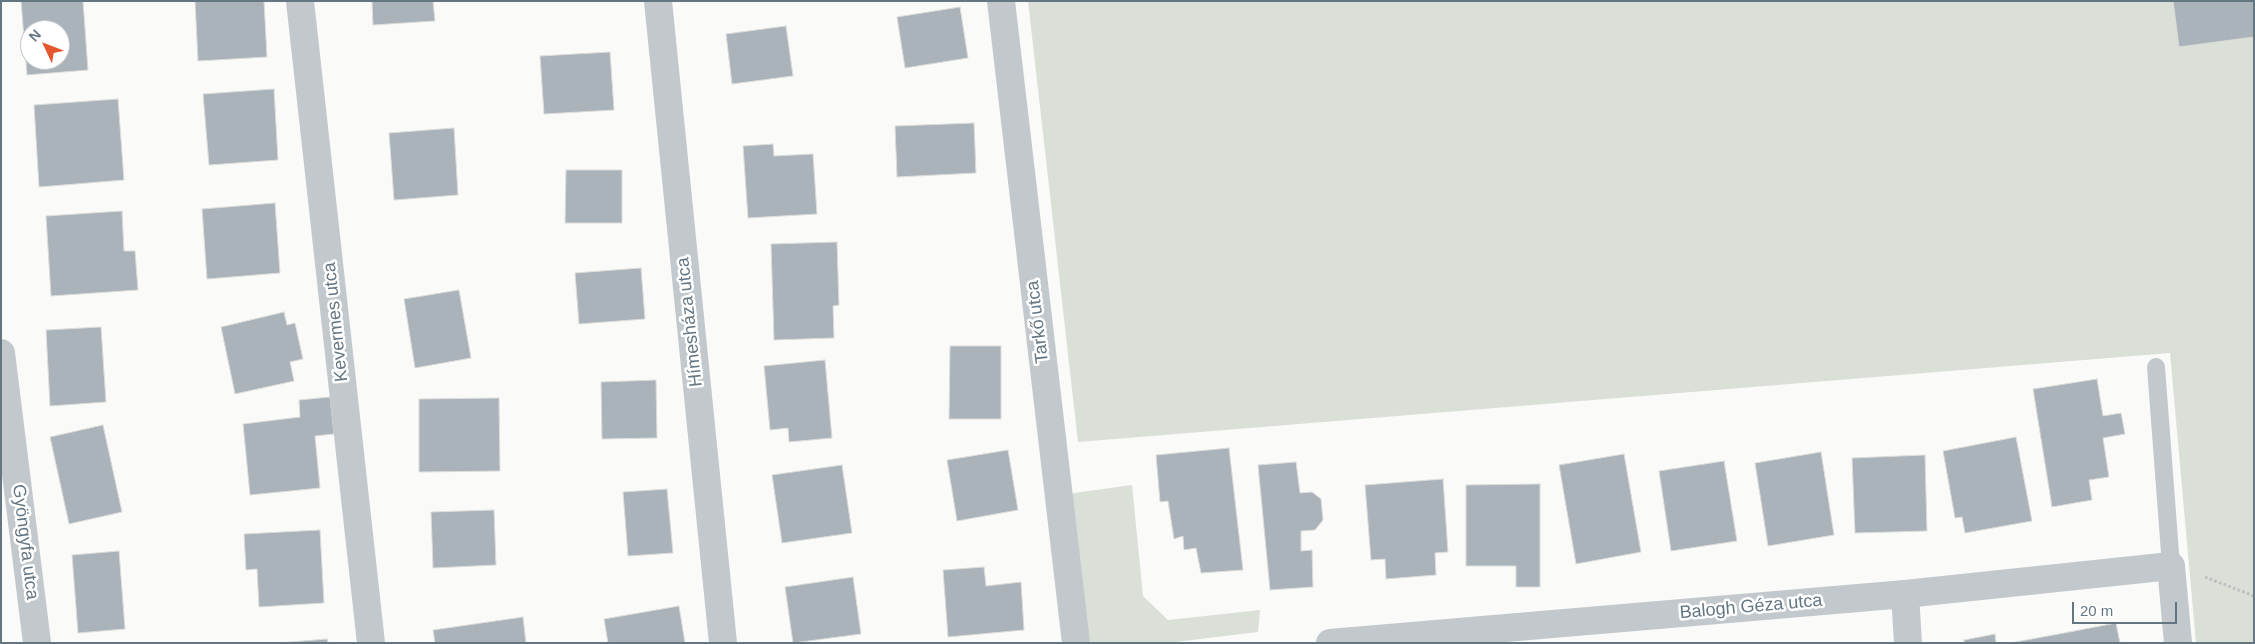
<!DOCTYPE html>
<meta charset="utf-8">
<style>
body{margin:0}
#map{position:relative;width:2255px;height:644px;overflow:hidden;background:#fafaf8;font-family:Arial,sans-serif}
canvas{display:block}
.frame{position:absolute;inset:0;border:2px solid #657683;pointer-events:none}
.north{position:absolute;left:20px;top:20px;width:50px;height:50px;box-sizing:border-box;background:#fff;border:1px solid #c1c8cd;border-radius:50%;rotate:313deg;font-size:14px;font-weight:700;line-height:20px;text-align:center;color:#657683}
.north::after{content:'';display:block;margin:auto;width:18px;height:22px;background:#e4572e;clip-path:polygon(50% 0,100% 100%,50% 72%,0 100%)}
.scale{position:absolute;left:2072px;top:602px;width:105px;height:22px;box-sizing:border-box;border:2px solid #657683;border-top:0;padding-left:6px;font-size:15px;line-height:18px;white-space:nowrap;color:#657683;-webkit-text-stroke:4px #fff;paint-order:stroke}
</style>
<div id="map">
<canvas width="2255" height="644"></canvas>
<div class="frame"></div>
<div class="north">N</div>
<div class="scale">20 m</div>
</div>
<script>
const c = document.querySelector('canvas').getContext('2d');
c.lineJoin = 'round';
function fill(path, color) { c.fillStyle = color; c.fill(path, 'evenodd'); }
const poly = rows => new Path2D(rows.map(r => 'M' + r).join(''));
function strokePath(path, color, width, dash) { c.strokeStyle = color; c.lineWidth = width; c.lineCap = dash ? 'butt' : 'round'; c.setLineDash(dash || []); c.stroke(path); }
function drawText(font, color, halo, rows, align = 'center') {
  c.font = font + ' Arial,sans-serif'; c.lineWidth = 5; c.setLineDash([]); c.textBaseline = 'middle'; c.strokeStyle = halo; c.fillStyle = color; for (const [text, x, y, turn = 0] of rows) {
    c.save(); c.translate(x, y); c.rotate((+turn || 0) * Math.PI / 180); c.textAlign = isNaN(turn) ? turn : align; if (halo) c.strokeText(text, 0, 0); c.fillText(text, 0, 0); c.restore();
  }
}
fill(poly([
 [1028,1,2254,1,2254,643,2196,643,2170,353,1078,442],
 [1132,485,1143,596,1168,620,1260,610,1258,632,1167,643,1084,643,1067,494]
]), '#dadfd7');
const building = poly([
 [21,1,83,1,88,70,27,75,21,1],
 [30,30,60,30,60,60,30,60,30,30],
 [195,1,264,1,267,57,198,61,195,1],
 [372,1,433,1,435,21,373,25,372,1],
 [2173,1,2254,1,2254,37,2179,47,2173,1],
 [960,7,968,58,905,68,897,17,960,7],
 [786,26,793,76,732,84,726,34,786,26],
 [610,52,614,110,544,114,540,56,610,52],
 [274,89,278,160,209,165,203,94,274,89],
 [118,99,124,180,39,187,34,105,118,99],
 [974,123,976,173,897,177,895,126,974,123],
 [454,128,458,195,394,200,389,133,454,128],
 [773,144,774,156,813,154,817,214,748,218,743,146,773,144],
 [566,170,622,170,622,223,565,223,566,170],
 [275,203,280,273,207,279,202,209,275,203],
 [122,211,124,251,135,251,138,290,51,296,46,216,122,211],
 [837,242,839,305,833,306,834,338,774,340,771,244,837,242],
 [641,268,645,319,579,324,575,273,641,268],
 [459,290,471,358,415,368,404,299,459,290],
 [284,312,287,325,295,323,303,359,290,362,294,381,235,394,221,327,284,312],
 [101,327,106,402,50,406,46,330,101,327],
 [950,346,1001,346,1001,419,949,419,950,346],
 [825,360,832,438,789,442,788,428,770,430,764,366,825,360],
 [2097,379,2103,416,2121,413,2125,434,2103,438,2109,477,2089,480,2092,500,2052,507,2033,389,2097,379],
 [656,380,657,438,602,439,601,382,656,380],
 [330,397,334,434,315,436,320,488,250,495,243,424,300,417,299,400,330,397],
 [499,398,500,471,419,472,419,399,499,398],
 [103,425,122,512,69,524,50,437,103,425],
 [2016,437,2032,521,1965,533,1962,517,1955,518,1943,451,2016,437],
 [1229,448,1243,570,1201,573,1196,548,1184,550,1183,536,1174,539,1168,501,1160,502,1156,455,1229,448],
 [1008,450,1018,510,957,521,947,460,1008,450],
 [1821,452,1834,535,1768,546,1755,463,1821,452],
 [1624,454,1641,552,1576,564,1559,465,1624,454],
 [1925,455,1927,531,1855,533,1852,458,1925,455],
 [1724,461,1737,541,1671,551,1659,471,1724,461],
 [1296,462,1300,493,1312,492,1321,499,1323,520,1315,530,1301,531,1301,551,1312,550,1313,587,1270,590,1258,465,1296,462],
 [842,465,852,533,782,543,772,475,842,465],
 [1443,479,1448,552,1435,553,1436,575,1386,579,1385,559,1371,560,1365,485,1443,479],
 [1540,484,1540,587,1516,587,1516,566,1466,566,1466,485,1540,484],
 [667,489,673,553,628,556,623,492,667,489],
 [494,510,496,565,433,568,431,512,494,510],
 [320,530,324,603,259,607,257,569,246,570,244,534,320,530],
 [119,551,125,629,78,633,72,555,119,551],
 [984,567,986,586,1021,582,1024,630,948,637,943,570,984,567],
 [853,577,861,634,793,643,785,587,853,577],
 [679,606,685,643,608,643,604,619,679,606],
 [523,617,526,643,435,643,433,630,523,617],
 [2116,623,2120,643,2010,643,2064,633,2116,623],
 [1995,634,1996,643,1964,643,1964,640,1995,634],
 [327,639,328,643,278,643,327,639]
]);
fill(building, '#aab3b9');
strokePath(building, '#dcdcda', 1);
strokePath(poly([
 [2205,577,2254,596]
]), '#bbbfc2', 3, [2.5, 2.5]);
strokePath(poly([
 [2156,367,2171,566]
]), '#c3c8cc', 18);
strokePath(poly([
 [300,1,371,643],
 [658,1,723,643],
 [1001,1,1076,643],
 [1,353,37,643],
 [1905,594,1908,643],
 [1330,643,1905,594,2171,566,2178,643]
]), '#c3c8cc', 28);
drawText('18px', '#657683', '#fff', [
 ["Kevermes utca",336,322,-96],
 ["Hímesháza utca",690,322,-96],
 ["Tarkő utca",1038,322,-97],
 ["Gyöngyfa utca",25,542,83],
 ["Balogh Géza utca",1751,607,-5]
]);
</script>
